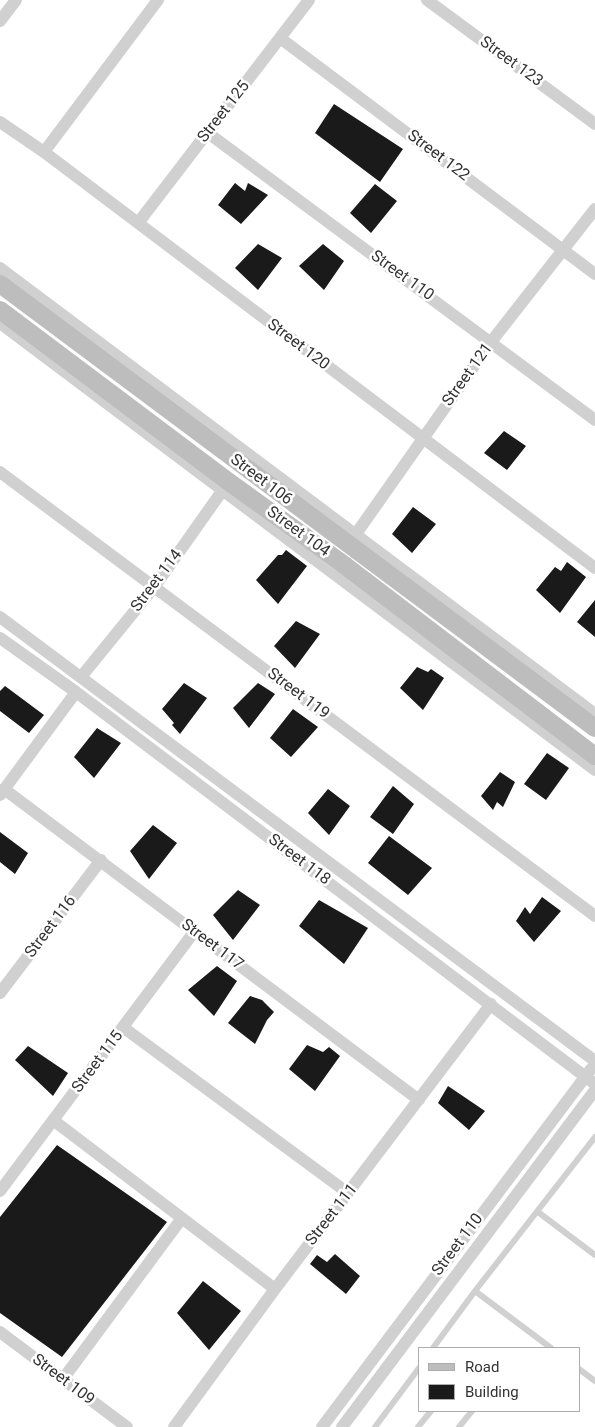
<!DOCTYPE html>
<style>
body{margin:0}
#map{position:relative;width:595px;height:1427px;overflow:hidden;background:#fff;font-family:Roboto,sans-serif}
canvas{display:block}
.legend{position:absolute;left:418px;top:1347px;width:162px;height:65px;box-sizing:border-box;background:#fff;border:1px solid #adadad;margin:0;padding:6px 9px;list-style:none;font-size:15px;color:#333}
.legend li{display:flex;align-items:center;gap:10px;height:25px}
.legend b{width:25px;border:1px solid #adadad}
</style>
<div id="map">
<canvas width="595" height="1427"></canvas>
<ul class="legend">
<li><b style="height:6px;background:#bdbdbd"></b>Road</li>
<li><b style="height:14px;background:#1a1a1a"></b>Building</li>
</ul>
</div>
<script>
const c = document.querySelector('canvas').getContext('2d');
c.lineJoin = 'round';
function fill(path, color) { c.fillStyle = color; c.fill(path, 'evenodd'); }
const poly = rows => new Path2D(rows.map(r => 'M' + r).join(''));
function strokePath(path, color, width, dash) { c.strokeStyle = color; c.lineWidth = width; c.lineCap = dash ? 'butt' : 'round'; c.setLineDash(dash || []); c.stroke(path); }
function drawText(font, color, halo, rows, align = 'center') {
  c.font = font + ' Roboto,sans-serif'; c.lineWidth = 5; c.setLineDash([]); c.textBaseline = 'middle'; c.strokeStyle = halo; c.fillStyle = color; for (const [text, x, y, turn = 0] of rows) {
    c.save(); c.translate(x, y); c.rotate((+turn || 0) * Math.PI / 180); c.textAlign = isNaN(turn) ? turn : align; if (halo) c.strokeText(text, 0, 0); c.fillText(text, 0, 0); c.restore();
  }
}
fill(poly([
 [334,104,403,149,380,182,315,133],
 [235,183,245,191,248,183,268,195,241,224,218,205],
 [375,184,397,201,371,233,350,213],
 [258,244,282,258,258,290,235,268],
 [323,244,344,261,324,290,299,266],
 [504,431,526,446,507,470,484,453],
 [413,507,436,524,412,553,392,534],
 [286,550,307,566,278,604,256,580,278,555,282,555],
 [567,562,586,577,560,613,536,590,555,567,561,571],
 [595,600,595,637,577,622],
 [296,621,320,634,295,668,274,646],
 [417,667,428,672,431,669,444,678,423,710,400,688],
 [184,683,207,698,180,734,172,725,174,723,162,709],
 [258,683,275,694,249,728,233,708],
 [5,686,44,715,29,733,0,711,0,691],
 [293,709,318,727,291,757,270,738],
 [97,728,121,743,94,778,74,757],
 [547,753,569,768,546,800,524,784],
 [500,772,515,782,503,807,497,802,493,810,481,796],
 [393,786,414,804,393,834,370,817],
 [328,789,350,806,329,835,308,813],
 [153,825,177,843,149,879,130,851],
 [0,832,28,853,15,874,0,862],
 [389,836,432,868,408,895,368,863],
 [238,890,260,905,233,940,213,915],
 [542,897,561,911,534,942,516,921,525,907,530,914],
 [319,900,368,928,344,964,299,926],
 [217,966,237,981,214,1016,188,990],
 [250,996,262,1000,274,1012,267,1020,255,1044,228,1023],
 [307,1045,323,1052,329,1047,340,1056,315,1091,289,1069],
 [28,1046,68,1073,53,1096,15,1060],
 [448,1086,485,1111,469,1130,438,1103],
 [57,1145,167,1222,62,1357,0,1313,0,1217],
 [335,1254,360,1276,346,1294,310,1264,317,1255,327,1262],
 [203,1281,241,1311,209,1350,177,1313]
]), '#1a1a1a');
strokePath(poly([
 [538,1212,595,1255],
 [433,1348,475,1291],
 [551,1348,475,1291,595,1137],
 [579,1369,595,1381],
 [375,1427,419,1368],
 [418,1427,431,1411],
 [459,1427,472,1411]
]), '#d0d0d0', 6);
strokePath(poly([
 [427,0,595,124],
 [0,21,16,0],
 [280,38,595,274],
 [0,122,44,152,595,568],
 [208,133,595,420],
 [44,152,158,0],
 [138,223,309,0],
 [0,268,595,714],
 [0,323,595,770],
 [0,472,595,916],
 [351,541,491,342,595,209],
 [0,617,595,1061],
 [0,638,76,692,595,1084],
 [81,677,155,586,227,484],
 [4,789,419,1100],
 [0,795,76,692],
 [0,993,101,860],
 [124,1028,348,1193],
 [53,1120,275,1289],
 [0,1191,194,932],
 [0,1332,127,1427],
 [63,1379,182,1218],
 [174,1427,275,1289,491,1004],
 [322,1427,591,1069],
 [342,1427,595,1090]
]), '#d0d0d0', 12);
strokePath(poly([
 [0,284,595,728],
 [0,310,229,482,339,561,595,756]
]), '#bdbdbd', 18);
drawText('16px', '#333', '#fff', [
 ["Street 123",511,62,36],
 ["Street 125",224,112,-52],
 ["Street 122",438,156,37],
 ["Street 110",402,276,36],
 ["Street 120",298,345,37],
 ["Street 121",468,375,-54],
 ["Street 106",261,480,37],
 ["Street 104",298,532,36],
 ["Street 114",157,581,-53],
 ["Street 119",298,694,37],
 ["Street 118",299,860,37],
 ["Street 116",51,927,-53],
 ["Street 117",212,945,37],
 ["Street 115",98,1062,-53],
 ["Street 111",332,1215,-52],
 ["Street 110",458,1245,-53],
 ["Street 109",63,1380,37]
]);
</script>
